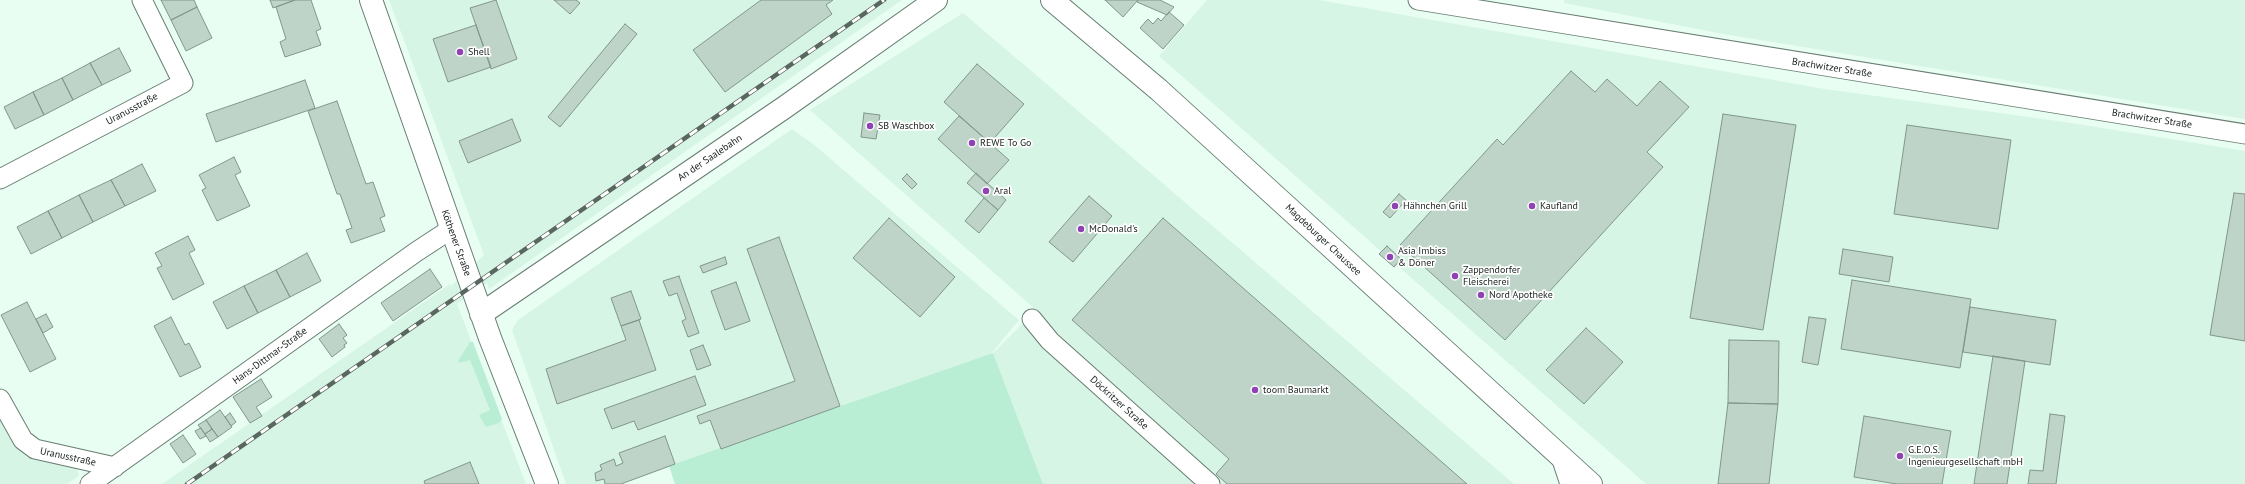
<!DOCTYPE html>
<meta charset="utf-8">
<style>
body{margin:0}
canvas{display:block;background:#e8fef2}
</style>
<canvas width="2245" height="484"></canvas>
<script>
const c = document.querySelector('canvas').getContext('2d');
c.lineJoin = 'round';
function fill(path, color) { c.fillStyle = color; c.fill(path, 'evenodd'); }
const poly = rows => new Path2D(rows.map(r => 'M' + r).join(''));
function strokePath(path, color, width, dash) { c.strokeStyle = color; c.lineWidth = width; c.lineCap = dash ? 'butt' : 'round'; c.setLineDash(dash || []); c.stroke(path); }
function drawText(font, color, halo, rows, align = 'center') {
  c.font = font + ' "PT Sans",sans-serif'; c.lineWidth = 3.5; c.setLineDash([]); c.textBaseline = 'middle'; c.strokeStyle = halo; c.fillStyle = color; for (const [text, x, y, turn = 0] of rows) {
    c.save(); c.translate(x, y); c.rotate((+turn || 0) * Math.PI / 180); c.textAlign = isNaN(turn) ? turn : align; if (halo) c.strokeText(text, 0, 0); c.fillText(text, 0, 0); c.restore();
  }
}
fill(poly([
 [389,0,902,0,489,289,487,283,457,304,526,484,365,484,334,402,365,484,162,484,450,284,451,286,484,255],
 [1207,0,1319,0,1825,89,2065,122,2245,151,2245,484,1646,484,1159,56],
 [1564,0,2245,0,2245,119,1723,34,1564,3],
 [963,13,1076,109,1514,484,1043,484,993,353,1036,310,810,110],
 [792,129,813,144,1019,320,990,355,621,484,566,484,512,330,518,320],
 [0,418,26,457,76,466,79,476,67,484,0,484]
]), '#d6f5e5');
fill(poly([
 [470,342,473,342,502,419,499,423,486,427,479,415,490,410,470,360,459,363,458,361],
 [993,353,1043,484,675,484,669,466]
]), '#baeed4');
const building = poly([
 [161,0,194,0,197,7,171,20,161,0],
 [270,0,295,0,273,8,270,0],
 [295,0,311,0,321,29,316,31,321,45,285,57,280,42,286,39,276,7,295,0],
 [496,0,517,59,491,69,470,8,496,0],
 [554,0,576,0,580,3,570,14,554,0],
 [761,0,833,0,826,5,832,14,725,92,693,50,761,0],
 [1105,0,1138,0,1123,17,1105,0],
 [1138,0,1160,0,1174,7,1167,15,1137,2,1138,0],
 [197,7,212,38,186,51,171,20,197,7],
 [1169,12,1184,25,1163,49,1140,28,1148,19,1153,24,1158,18,1161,21,1169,12],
 [625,24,637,34,560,127,548,117,625,24],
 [476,25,491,67,448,82,433,39,476,25],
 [119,48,131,71,102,85,90,63,119,48],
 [90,63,102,85,73,100,62,78,90,63],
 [977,64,1024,104,990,143,944,102,977,64],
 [1571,71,1595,92,1607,79,1637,106,1660,81,1689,107,1647,152,1663,167,1505,340,1400,245,1497,139,1503,145,1571,71],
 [62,78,73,100,44,115,33,92,62,78],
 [305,80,315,108,216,142,206,114,305,80],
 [33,92,44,115,15,129,4,107,33,92],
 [337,101,366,184,373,182,385,216,380,218,385,231,351,243,346,230,352,228,340,194,337,194,308,111,337,101],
 [864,113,880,115,876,139,861,137,864,113],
 [1723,114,1796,125,1763,330,1690,318,1723,114],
 [959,116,1009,160,987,184,938,139,959,116],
 [512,119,521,141,468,163,459,141,512,119],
 [1907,125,2011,140,1998,229,1894,214,1907,125],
 [234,157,241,172,235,175,250,206,217,221,202,190,206,188,199,175,234,157],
 [142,164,156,191,125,206,111,180,142,164],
 [976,173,1006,200,998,210,967,183,976,173],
 [907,174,917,184,912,189,902,179,907,174],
 [111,180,125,206,93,222,79,195,111,180],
 [2234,193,2245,194,2245,341,2210,335,2234,193],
 [1399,194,1406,200,1390,218,1383,212,1399,194],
 [79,195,93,222,62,238,48,211,79,195],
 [1089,196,1112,216,1073,262,1049,242,1089,196],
 [984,198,998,210,979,233,965,221,984,198],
 [48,211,62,238,31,254,17,227,48,211],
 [889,218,955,277,920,317,853,258,889,218],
 [1163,218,1467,484,1227,484,1216,474,1229,459,1072,320,1163,218],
 [188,236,195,250,189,253,204,284,173,300,157,268,162,266,155,253,188,236],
 [779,237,840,406,721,449,710,420,700,424,697,416,795,381,747,249,779,237],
 [1387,246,1401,259,1394,267,1379,254,1387,246],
 [1843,249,1893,257,1889,282,1839,274,1843,249],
 [307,253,321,281,290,297,276,270,307,253],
 [725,257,727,264,703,273,700,266,725,257],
 [430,269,442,287,393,321,381,303,430,269],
 [276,270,290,297,258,313,244,286,276,270],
 [679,276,699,333,688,337,682,321,686,319,677,293,669,296,663,281,679,276],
 [1852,280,1971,299,1960,368,1841,349,1852,280],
 [736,282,750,321,725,330,711,291,736,282],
 [244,286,258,313,227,329,213,302,244,286],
 [631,291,641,319,621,326,611,298,631,291],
 [27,302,56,359,30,372,1,315,27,302],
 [1970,307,2056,320,2050,365,1963,352,1970,307],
 [46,314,53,327,43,333,36,319,46,314],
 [171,317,185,345,189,343,201,367,180,377,154,326,171,317],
 [1809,317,1826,319,1818,365,1802,362,1809,317],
 [639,320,656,370,557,404,546,369,626,340,621,326,639,320],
 [339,324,347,335,343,338,347,343,344,345,345,347,332,357,319,339,339,324],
 [1586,328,1623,362,1584,404,1546,370,1586,328],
 [1729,340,1779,341,1778,404,1728,403,1729,340],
 [703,345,711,365,697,370,690,350,703,345],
 [1993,356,2025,361,2007,484,1974,484,1993,356],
 [695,376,706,405,638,430,634,421,612,429,604,409,695,376],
 [261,379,272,397,256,407,262,416,250,423,233,397,261,379],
 [1728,403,1778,404,1769,484,1718,484,1728,403],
 [220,410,232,427,218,437,206,420,220,410],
 [230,413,236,422,231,426,225,417,230,413],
 [2050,414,2065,416,2056,484,2028,484,2030,470,2043,471,2050,414],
 [1864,416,1951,431,1942,484,1897,484,1854,477,1864,416],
 [206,420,212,429,205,434,198,425,206,420],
 [201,428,206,436,200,439,195,431,201,428],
 [212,429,218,437,210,442,205,434,212,429],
 [183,435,196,454,183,463,170,444,183,435],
 [665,436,675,464,621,484,605,484,604,479,596,481,595,473,602,470,600,465,614,459,616,466,623,463,619,453,665,436],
 [470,462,479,484,425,484,424,481,470,462]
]);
fill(building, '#bed4c8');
strokePath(building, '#82978c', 1);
const street = poly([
 [1418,0,2245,134],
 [0,179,183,83,142,0],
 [1032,319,1050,341,1210,484],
 [0,399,23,440,35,449,115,467],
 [1561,457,1570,484],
 [90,484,416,252,451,229]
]);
const secondary = poly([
 [371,0,490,338,547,484],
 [1052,0,1159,90,1591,484],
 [481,314,785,107,936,0]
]);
strokePath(street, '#697d73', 21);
strokePath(secondary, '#697d73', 24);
strokePath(street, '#fff', 19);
strokePath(secondary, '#fff', 22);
const rail = poly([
 [187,484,884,0]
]);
strokePath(rail, '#5a6760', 4.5);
strokePath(rail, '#fff', 3, [9]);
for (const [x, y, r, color] of [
 [460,52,4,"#8e42b4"],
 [870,126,4,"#8e42b4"],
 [972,143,4,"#8e42b4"],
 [986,191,4,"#8e42b4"],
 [1395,206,4,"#8e42b4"],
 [1532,206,4,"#8e42b4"],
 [1081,229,4,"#8e42b4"],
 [1390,257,4,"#8e42b4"],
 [1455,276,4,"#8e42b4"],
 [1481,295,4,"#8e42b4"],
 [1255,390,4,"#8e42b4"],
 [1900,456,4,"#8e42b4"]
]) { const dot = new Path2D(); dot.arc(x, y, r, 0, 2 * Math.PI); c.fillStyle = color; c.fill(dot); strokePath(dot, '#fff', 1.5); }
drawText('10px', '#18201c', '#fff', [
 ["Shell",468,52],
 ["SB Waschbox",878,126],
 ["REWE To Go",980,143],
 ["Aral",994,191],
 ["Hähnchen Grill",1403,206],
 ["Kaufland",1540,206],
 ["McDonald's",1089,229],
 ["Asia Imbiss",1398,251],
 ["& Döner",1398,263],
 ["Zappendorfer",1463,270],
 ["Fleischerei",1463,282],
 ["Nord Apotheke",1489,295],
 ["toom Baumarkt",1263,390],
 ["G.E.O.S.",1908,450],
 ["Ingenieurgesellschaft mbH",1908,462]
], 'left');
drawText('10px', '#18201c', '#fff', [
 ["Brachwitzer Straße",1832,68,9],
 ["Uranusstraße",132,109,-28],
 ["Brachwitzer Straße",2152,119,9],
 ["An der Saalebahn",710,158,-34],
 ["Magdeburger Chaussee",1323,240,43],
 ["Köthener Straße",456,243,70],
 ["Hans-Dittmar-Straße",270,356,-36],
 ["Döckritzer Straße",1119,403,42],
 ["Uranusstraße",68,457,12]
]);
</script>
